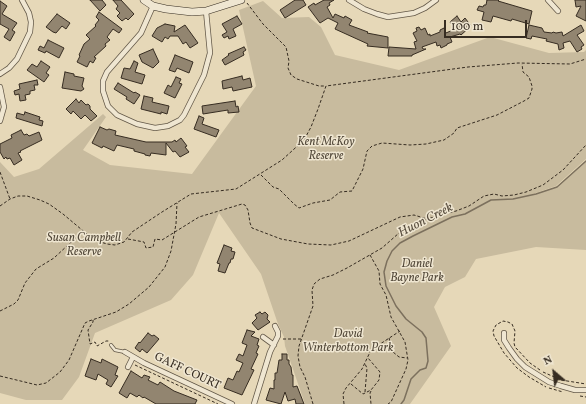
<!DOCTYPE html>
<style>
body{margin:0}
#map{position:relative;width:586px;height:404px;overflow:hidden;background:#e6d8b8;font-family:Vollkorn,serif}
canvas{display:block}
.north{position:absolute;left:534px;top:352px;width:40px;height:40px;-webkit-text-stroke:3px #efe6d1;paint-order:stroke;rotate:332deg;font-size:11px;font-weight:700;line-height:16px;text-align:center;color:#362c21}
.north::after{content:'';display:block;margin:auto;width:14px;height:18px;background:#362c21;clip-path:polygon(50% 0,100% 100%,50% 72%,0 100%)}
.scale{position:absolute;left:444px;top:20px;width:83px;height:18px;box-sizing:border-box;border:2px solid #362c21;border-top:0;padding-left:5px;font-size:12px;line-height:14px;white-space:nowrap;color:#362c21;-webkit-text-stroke:3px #efe6d1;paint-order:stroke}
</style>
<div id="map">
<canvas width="586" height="404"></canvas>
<div class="north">N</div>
<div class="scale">100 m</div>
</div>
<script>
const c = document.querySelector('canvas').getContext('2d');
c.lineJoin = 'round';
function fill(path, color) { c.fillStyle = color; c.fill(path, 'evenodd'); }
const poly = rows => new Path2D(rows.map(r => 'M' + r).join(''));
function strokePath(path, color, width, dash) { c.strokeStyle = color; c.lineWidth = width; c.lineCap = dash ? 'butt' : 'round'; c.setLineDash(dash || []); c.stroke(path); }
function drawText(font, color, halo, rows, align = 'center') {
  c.font = font + ' Vollkorn,serif'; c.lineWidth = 3; c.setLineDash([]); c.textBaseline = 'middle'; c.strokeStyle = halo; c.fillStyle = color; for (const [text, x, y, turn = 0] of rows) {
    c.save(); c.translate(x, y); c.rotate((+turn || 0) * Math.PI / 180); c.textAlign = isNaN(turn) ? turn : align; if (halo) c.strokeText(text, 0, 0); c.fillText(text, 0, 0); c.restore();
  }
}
fill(poly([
 [263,1,282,18,309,17,321,27,335,55,399,70,490,37,549,53,584,52,586,50,586,159,556,186,530,195,557,187,586,161,586,250,536,247,476,259,465,277,445,287,434,307,451,346,410,404,305,404,285,346,284,337,278,324,261,274,219,213,193,275,171,300,95,333,79,377,62,400,26,400,0,393,0,162,14,177,39,169,103,114,106,117,83,150,110,165,192,174,256,86,239,10]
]), '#c8bb9e');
strokePath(poly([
 [401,404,404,400,411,379,420,370,426,368,428,361,426,338,422,332,406,319,396,306,386,286,384,272,387,261,392,251,400,243,413,236,452,217,465,214,491,200,513,199,536,194,557,187,586,161]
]), '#7c705d', 1.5);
const building = poly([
 [90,0,102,0,106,5,100,11,90,0],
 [113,0,121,0,134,14,128,20,126,18,122,21,117,16,120,13,116,9,118,6,113,0],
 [295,0,303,0,306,5,285,18,280,10,295,0],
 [324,0,334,0,329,3,330,5,327,7,333,18,335,14,344,18,345,16,352,20,349,25,368,32,367,33,388,37,388,48,367,46,368,44,335,29,338,23,328,18,320,23,308,7,314,3,315,5,324,0],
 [487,0,499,0,498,1,532,11,529,24,512,19,511,21,493,16,491,22,482,20,484,12,477,10,479,6,483,7,484,5,486,5,487,0],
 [575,0,586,0,586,21,576,16,581,6,576,7,575,0],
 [0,1,7,6,2,14,17,23,12,30,15,32,10,41,4,37,9,29,0,24,0,1],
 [99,12,122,29,119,33,113,29,107,37,110,40,105,44,106,46,94,57,96,58,93,63,90,61,87,67,77,62,80,56,79,55,84,44,90,39,86,35,96,26,95,25,99,20,96,17,99,12],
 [57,14,70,23,66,29,62,26,56,33,53,32,46,27,57,14],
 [237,16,242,24,233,29,236,36,229,39,228,36,224,38,222,35,227,32,222,24,237,16],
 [457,16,461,22,465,18,471,26,461,35,460,34,450,37,452,42,447,44,447,45,441,48,440,45,437,46,436,42,422,47,423,49,426,49,412,55,412,56,388,56,389,47,416,49,414,42,417,41,413,33,417,31,416,28,419,27,421,30,425,28,428,35,430,34,430,36,440,32,440,30,444,28,446,33,455,29,450,22,457,16],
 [165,24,175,26,174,32,185,25,198,43,190,48,186,42,183,44,178,36,170,36,168,39,165,37,162,42,152,36,157,28,165,24],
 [529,25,542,28,544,32,552,33,553,32,556,33,562,32,563,36,581,25,584,31,577,35,584,45,581,47,582,49,577,52,570,41,563,43,564,48,559,50,558,44,546,41,547,39,532,36,531,39,526,38,529,25],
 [48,40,64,48,59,58,46,51,45,53,38,50,40,46,44,48,48,40],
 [244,47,246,50,243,52,244,55,225,65,222,60,229,55,228,54,244,47],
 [153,49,159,62,153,68,142,62,139,55,153,49],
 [175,55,193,62,189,73,177,68,175,72,169,70,175,55],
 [41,61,50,67,46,73,49,75,44,82,27,70,32,64,37,67,41,61],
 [134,61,138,63,135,72,145,75,142,84,121,78,124,68,130,69,134,61],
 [65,72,74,74,74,76,84,78,82,86,84,89,81,91,62,88,65,72],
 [242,76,243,80,250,78,252,87,233,91,232,87,223,89,222,81,242,76],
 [176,77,181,79,179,83,182,84,175,98,164,93,168,85,171,87,176,77],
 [37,80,38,85,34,85,35,90,30,91,30,94,25,95,26,100,20,101,19,94,15,95,14,91,20,89,19,84,37,80],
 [118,83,134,93,135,92,140,95,134,104,126,99,127,97,114,89,118,83],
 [144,96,153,98,152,102,169,106,167,114,161,112,161,114,141,109,144,96],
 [76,99,79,103,81,100,86,105,88,104,90,106,90,109,97,116,91,121,85,115,81,119,73,111,71,114,66,109,76,99],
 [235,101,236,107,238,106,239,112,228,113,228,110,203,114,202,106,235,101],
 [25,112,40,117,39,120,43,121,42,126,16,118,17,113,24,115,25,112],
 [199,116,204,118,202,124,219,130,216,137,194,129,199,116],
 [100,127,107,130,109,129,116,131,115,135,146,142,172,142,175,140,176,142,181,138,187,146,185,147,189,152,180,157,175,151,173,152,166,143,166,155,151,153,150,156,145,155,145,154,134,151,134,149,117,145,114,151,103,146,102,148,92,143,100,127],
 [21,130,24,135,27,134,29,136,39,132,42,140,20,151,21,152,18,153,22,160,14,165,10,158,7,159,6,157,4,159,0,152,0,144,12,138,11,135,21,130],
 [224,245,232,248,231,251,235,252,233,259,231,259,230,263,229,263,225,273,218,271,220,264,217,263,224,245],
 [260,312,262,314,265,312,268,315,267,319,270,322,258,330,252,323,257,318,255,315,260,312],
 [247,330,255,332,251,336,259,339,257,345,259,346,256,353,258,354,251,369,254,370,242,395,224,388,228,378,233,380,237,371,239,372,243,363,236,360,239,354,243,356,247,345,242,343,247,330],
 [148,333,152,336,154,335,159,339,147,353,142,349,140,352,135,348,139,342,140,343,148,333],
 [282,354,287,354,287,360,289,360,289,364,291,367,292,375,293,375,293,387,297,386,304,404,296,404,295,399,288,401,285,392,281,404,266,400,270,388,274,389,274,380,275,380,275,373,277,373,279,360,282,360,282,354],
 [91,359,101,363,102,359,118,367,115,375,118,376,111,387,106,384,108,380,98,374,96,380,85,376,91,359],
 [131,371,142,378,144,375,150,377,148,380,158,385,160,382,174,391,197,400,195,404,156,404,144,397,143,398,139,395,137,397,130,393,127,398,119,393,131,371]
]);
fill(building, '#928570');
strokePath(building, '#362c21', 1);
const lane = poly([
 [111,345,115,350,125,352]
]);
const street = poly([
 [349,0,364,9,377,14,388,17,414,13,425,8,436,0],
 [548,0,558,11],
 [153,6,141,33,107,72,103,81,103,91,108,106,117,115,137,124,155,128,168,126,180,120,184,115,204,75,210,53,206,11],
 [0,74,9,68,17,59,30,32,31,22,29,13,22,0],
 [0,87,4,107,0,121],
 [504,333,504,340,509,348,517,359,525,367,549,382,561,386,575,390,586,390],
 [263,337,274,345],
 [125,352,144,363,232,404],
 [128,367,133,357],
 [254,404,270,352,278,336,278,332,275,326]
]);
const secondary = poly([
 [144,0,153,6,166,9,192,12,206,11,241,0]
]);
strokePath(lane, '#625747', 4);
strokePath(street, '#625747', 6);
strokePath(secondary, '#362c21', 8);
strokePath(poly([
 [247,3,263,24,286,47,289,61,288,68,291,75,297,79,319,86,325,86],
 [0,172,10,199],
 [261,175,273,187,279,189,294,204,299,208,313,203,330,200,340,192,352,191,363,169,367,151,372,146,382,143,410,145,426,144,444,140,454,133,457,128,497,115,524,101,529,98,532,89,532,86,529,77,523,72,522,64],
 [0,206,10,199,18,196,27,196,40,200,49,204,63,214,94,240,107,244,115,245,124,242,132,232,162,212,191,194,236,189,282,160,304,140,311,127,318,109,326,86,468,67,518,63,570,64,586,59],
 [128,239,144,242,146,248,153,247,155,239,162,240,199,217,242,204,245,205,248,210,250,223,252,228,281,239,308,244,331,245,349,241,400,217,414,215,427,219],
 [370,255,379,271,380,284,386,295,391,317,405,342,408,360,406,369,391,402,388,404],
 [0,311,14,304,18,300,25,283,36,269,54,258,83,231],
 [93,320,93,322,88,330,90,344,95,342,97,346,106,341,110,341],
 [389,338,393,352,399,357,407,358],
 [283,339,302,339],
 [135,365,218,404],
 [540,370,530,363,515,347,514,343,515,331,512,324,508,322,503,321,496,325,493,331,494,336,504,353,517,368,529,377,546,387],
 [543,372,561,380,586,384],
 [0,376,37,385,46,383,60,372,69,360,85,323,89,321,116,312,129,304,149,287,165,267,171,251,176,224,177,203],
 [351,384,363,394,371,390,379,380,380,372,368,358],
 [549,388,563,392],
 [371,391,370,393,371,404],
 [365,392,367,368,365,364],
 [580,396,586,397],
 [313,404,305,377,300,367,298,356,299,346,313,306,312,290,314,284,320,279,333,275,347,268,382,248,399,233,427,219,456,211,469,206,484,196,494,194,502,196,514,195,526,192,543,185,563,170,586,145],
 [344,404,343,394,346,388,362,369,371,350,400,331]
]), '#362c21', 1, [3, 2]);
strokePath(lane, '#efe6d1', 2.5);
strokePath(street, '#efe6d1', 4.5);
strokePath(secondary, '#efe6d1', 7);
drawText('italic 12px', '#53493a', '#efe6d1', [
 ["Kent McKoy",326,143],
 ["Reserve",326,157],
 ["Susan Campbell",84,239],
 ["Reserve",84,253],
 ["Daniel",417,265],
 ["Bayne Park",417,279],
 ["David",348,335],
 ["Winterbottom Park",348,349]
]);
drawText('12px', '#362c21', '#efe6d1', [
 ["GAFF COURT",187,372,25]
]);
drawText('italic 13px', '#594e3f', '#efe6d1', [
 ["Huon Creek",426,221,-27]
]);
</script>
